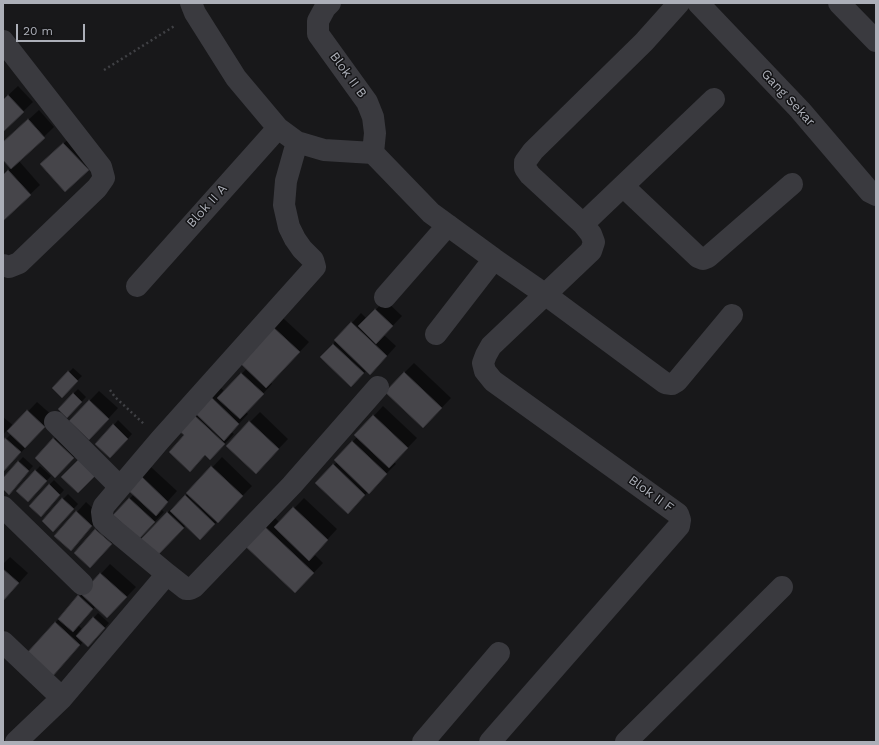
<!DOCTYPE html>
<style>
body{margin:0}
#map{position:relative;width:879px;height:745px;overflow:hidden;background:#18181a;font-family:"Work Sans",sans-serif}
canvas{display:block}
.frame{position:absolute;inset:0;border:4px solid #acafb8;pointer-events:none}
.scale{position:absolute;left:16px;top:24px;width:69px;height:18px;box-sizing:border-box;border:2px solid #acafb8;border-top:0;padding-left:5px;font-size:12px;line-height:14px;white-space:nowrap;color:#acafb8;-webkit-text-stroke:3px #131315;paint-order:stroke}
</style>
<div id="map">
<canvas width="879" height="745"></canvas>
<div class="frame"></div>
<div class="scale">20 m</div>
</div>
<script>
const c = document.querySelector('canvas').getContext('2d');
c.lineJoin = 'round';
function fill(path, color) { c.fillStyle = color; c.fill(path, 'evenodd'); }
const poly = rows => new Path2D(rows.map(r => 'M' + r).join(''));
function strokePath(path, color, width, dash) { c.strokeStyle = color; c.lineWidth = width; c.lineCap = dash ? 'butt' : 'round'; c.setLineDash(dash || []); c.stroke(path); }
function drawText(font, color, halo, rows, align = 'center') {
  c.font = font + ' "Work Sans",sans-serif'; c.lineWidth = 3; c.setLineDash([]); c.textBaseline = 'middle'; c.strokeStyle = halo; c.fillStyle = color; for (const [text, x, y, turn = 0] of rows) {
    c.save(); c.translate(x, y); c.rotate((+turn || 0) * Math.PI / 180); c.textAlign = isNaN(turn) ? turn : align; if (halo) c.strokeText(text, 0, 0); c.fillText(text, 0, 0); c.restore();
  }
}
fill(poly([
 [18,86,33,102,3,131,3,100],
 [39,110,54,127,19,161,40,185,3,220,3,176,11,168,3,159,3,143],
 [74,134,98,160,88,170,51,155],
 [385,300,402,316,384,335,396,346,380,364,367,370,361,376,321,357,361,313,367,319],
 [283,318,309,342,271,382,272,384,246,412,248,414,231,432,234,434,220,449,186,435,180,430,218,385,225,392,247,368,241,362],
 [414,363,451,398,433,417,404,373],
 [73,368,82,376,62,396,54,388],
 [78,389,86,397,67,417,73,394],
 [99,391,118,408,99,429,70,421],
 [37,402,54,417,3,472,3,442,11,434,7,430,3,435,3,417,14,426],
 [383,406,417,438,394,462,396,464,357,503,316,483,337,462,335,460,358,436,356,435],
 [260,412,288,439,265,463,250,422],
 [118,420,132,434,115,453,114,425],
 [64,429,83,448,65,467,36,458],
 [23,457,33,466,13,489,3,488,3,479],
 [222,457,252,486,210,529,186,525,167,545,167,513,177,503,178,504],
 [40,466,51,476,33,496,17,491],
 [151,467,177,491,161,509,164,512,149,528,114,515,134,494,129,490],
 [54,480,64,490,45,511,49,485],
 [68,494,78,504,58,526,63,499],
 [304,498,337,529,314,554,323,563,305,582,263,526,273,516,280,523],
 [86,502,101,516,81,539,77,512],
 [106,520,121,533,99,557,75,553],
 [10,557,28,573,3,601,3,564],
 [110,564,136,587,117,607,96,606,78,625,83,630,98,613,109,623,93,641,84,641,52,676,55,623]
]), '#0007');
const building = poly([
 [8,95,24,112,3,132,3,100,8,95],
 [28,119,45,138,11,169,3,160,3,142,28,119],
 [63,143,89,170,65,192,40,164,63,143],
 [8,170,31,195,3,221,3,175,8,170],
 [375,309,393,326,376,344,358,326,375,309],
 [351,322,387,356,370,375,334,340,351,322],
 [273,327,300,352,266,388,239,362,273,327],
 [333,344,364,373,351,387,320,357,333,344],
 [68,371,78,381,62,398,52,388,68,371],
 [404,372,442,408,423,428,385,392,404,372],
 [241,373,264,394,240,419,217,398,241,373],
 [73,393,82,402,67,418,58,409,73,393],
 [208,394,239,424,224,441,193,411,208,394],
 [89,400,109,419,89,440,69,421,89,400],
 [27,410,45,427,25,448,7,431,27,410],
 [193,414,225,444,210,460,205,455,190,472,169,452,184,435,178,430,193,414],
 [373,415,408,448,389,468,354,435,373,415],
 [249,421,279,449,256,474,226,446,249,421],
 [113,424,128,439,110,458,95,444,113,424],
 [5,438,21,452,3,472,3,441,5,438],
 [53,438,74,458,55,478,35,458,53,438],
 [352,441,387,474,369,494,334,460,352,441],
 [80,458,97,474,78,493,61,477,80,458],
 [18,461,29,471,9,495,3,489,3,478,18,461],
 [333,464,365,495,348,514,315,483,333,464],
 [211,466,243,496,218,523,186,493,211,466],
 [35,470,47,481,28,502,16,491,35,470],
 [141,476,168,502,156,516,128,490,141,476],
 [49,484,60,495,41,517,29,506,49,484],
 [185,495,215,524,200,540,170,511,185,495],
 [62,498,74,509,53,532,42,521,62,498],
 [129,498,155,522,139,539,113,515,129,498],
 [293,507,328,540,309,561,274,527,293,507],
 [76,511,92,526,71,551,54,536,76,511],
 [167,512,184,528,157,556,140,540,167,512],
 [263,525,314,573,295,593,244,545,263,525],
 [95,529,112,544,90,568,74,553,95,529],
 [3,569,19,583,3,601,3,569],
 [100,573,127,597,107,618,81,594,100,573],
 [78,595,93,609,73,632,58,619,78,595],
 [93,617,105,628,88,647,76,636,93,617],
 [55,622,80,645,52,677,26,654,55,622]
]);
fill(building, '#46454a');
strokePath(building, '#333236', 1);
strokePath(poly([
 [104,70,176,25],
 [110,390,115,397,144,424]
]), '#404145', 2.5, [2, 3]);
strokePath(poly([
 [191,3,195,13,236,78,278,128,297,142,324,150,373,153,431,213,494,259,546,295,665,383,672,384,677,381,732,315],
 [330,3,325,8,318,21,318,34,367,102,373,117,375,133,373,153],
 [698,3,800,110,870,192,876,195],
 [839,3,876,41],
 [3,41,101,167,104,178,97,188,19,263,9,267,3,265],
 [623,186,698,257,703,259,708,257,792,184],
 [583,224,714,99],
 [137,286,278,128],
 [385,297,448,225],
 [436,334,494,259],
 [55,422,120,487],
 [3,507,82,584],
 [167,574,186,589,190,589,194,587,292,485,378,387],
 [3,642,62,698],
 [16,742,62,698,167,574,108,525,103,520,102,512,104,506,160,440,315,267,313,260,302,249,295,239,289,227,284,205,286,181,297,142],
 [423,742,499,653],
 [490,742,679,526,680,520,678,514,493,381,485,371,483,363,486,355,491,346,591,251,594,242,591,234,583,224,530,175,525,168,525,162,533,151,644,42,679,3],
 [626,742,782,587]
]), '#3a3a3f', 22);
drawText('13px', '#acafb8', '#131315', [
 ["Blok II B",348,75,54],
 ["Gang Sekar",788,98,47],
 ["Blok II A",207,206,-48],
 ["Blok II F",651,494,36]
]);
</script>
